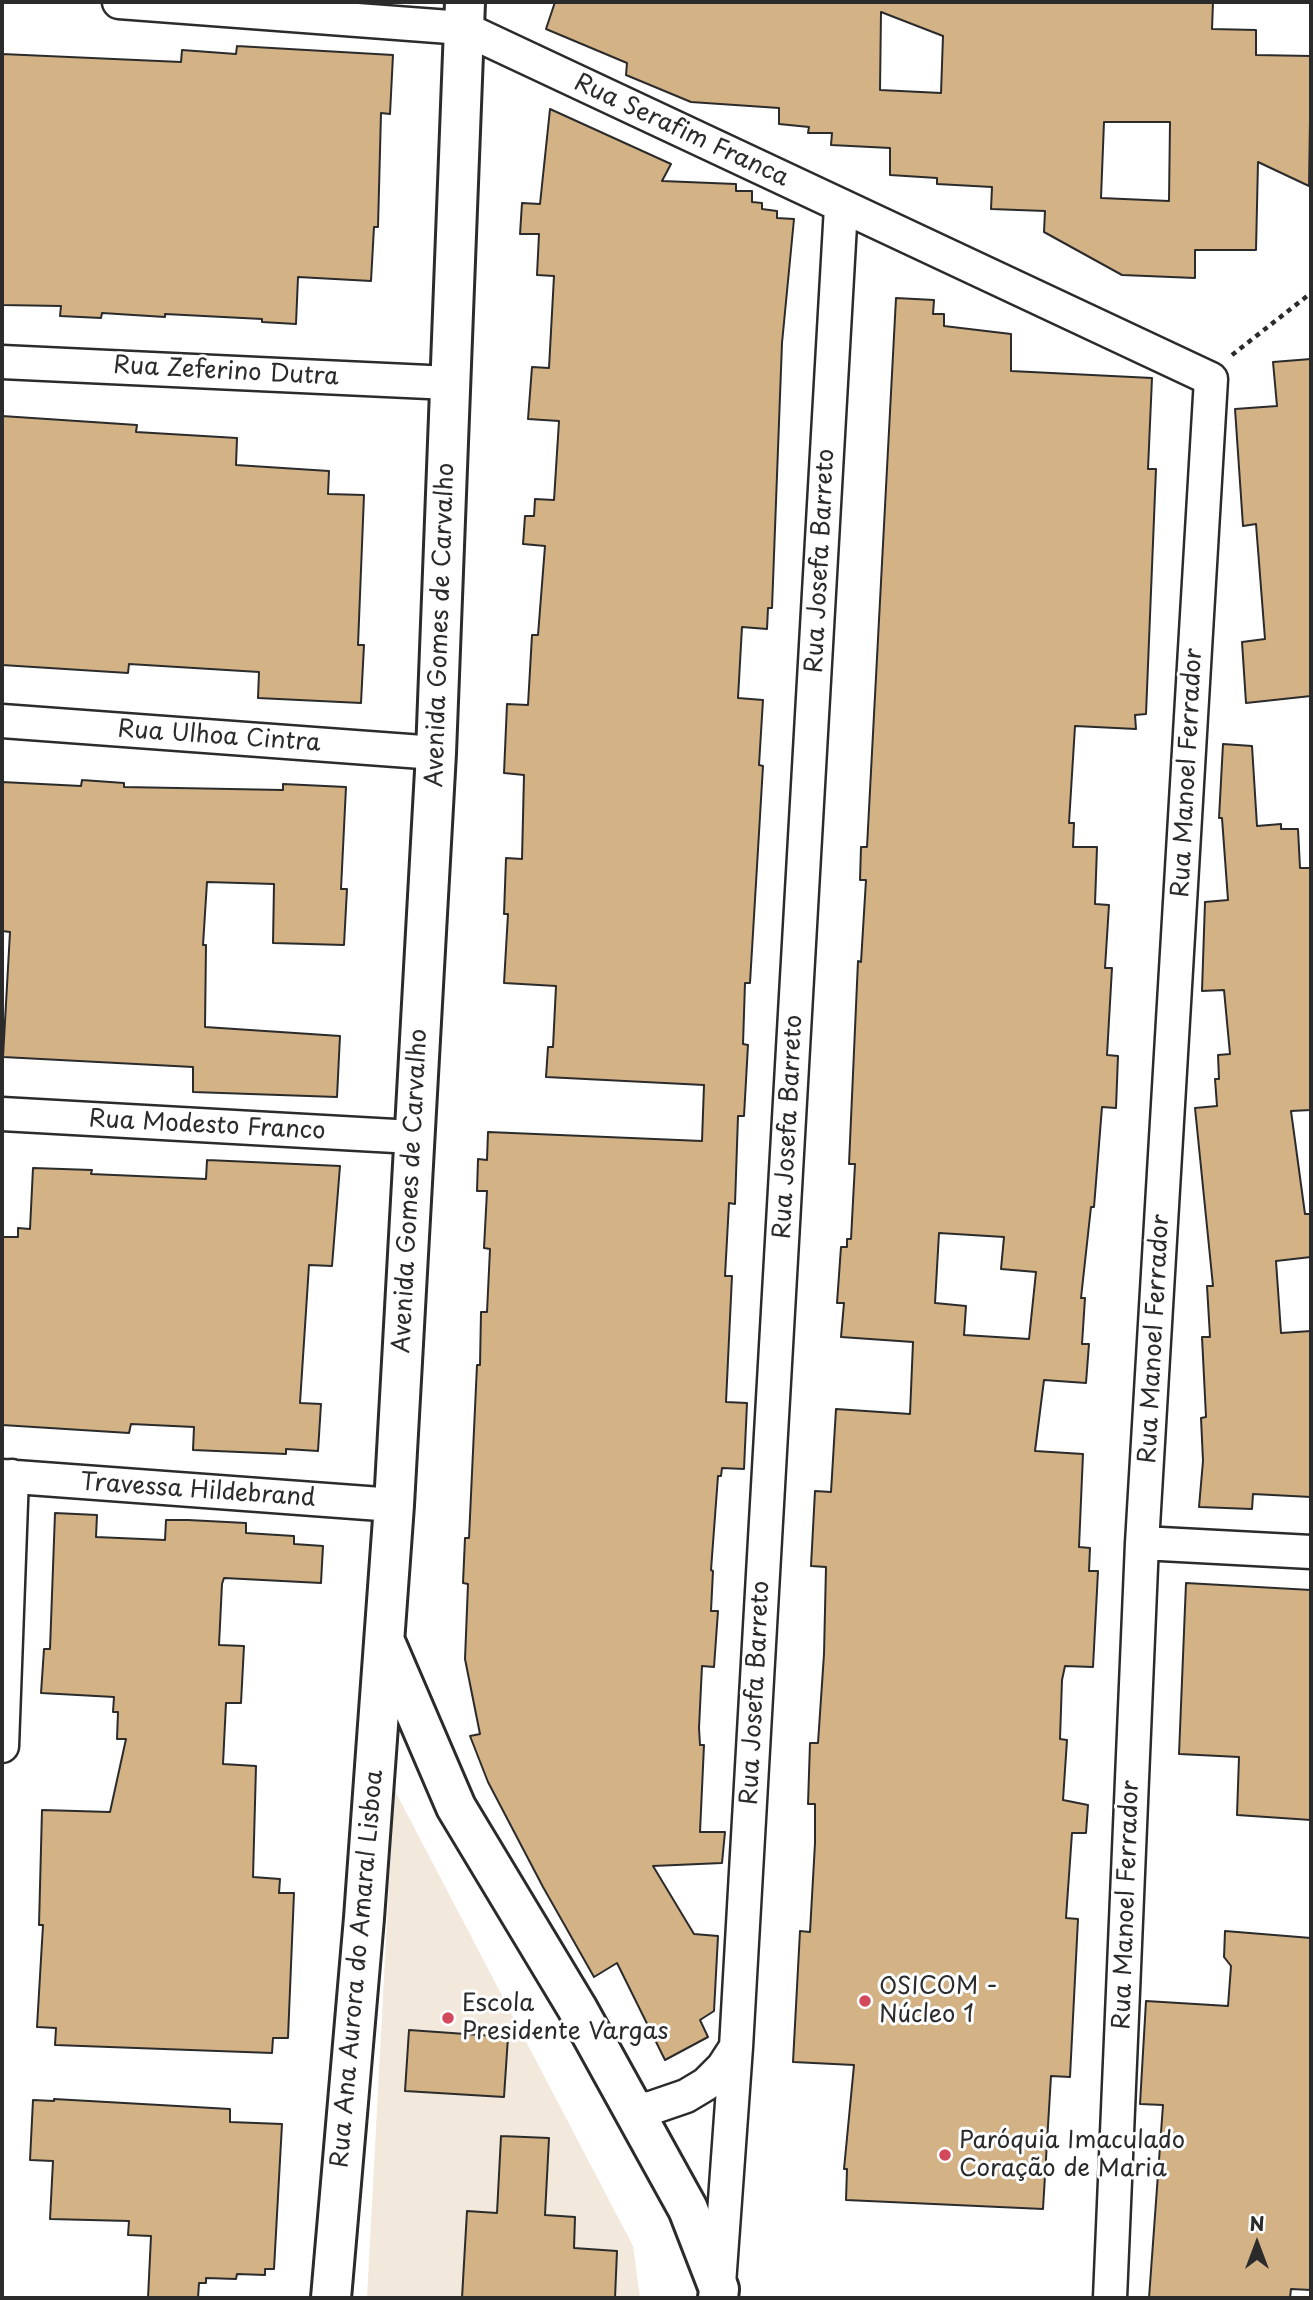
<!DOCTYPE html>
<meta charset="utf-8">
<style>
body{margin:0}
#map{position:relative;width:1313px;height:2300px;overflow:hidden;background:#fff;font-family:"Playpen Sans",sans-serif}
canvas{display:block}
.frame{position:absolute;inset:0;border:4px solid #2b2b2b;pointer-events:none}
.north{position:absolute;left:1222px;top:2209px;width:70px;height:70px;-webkit-text-stroke:5px #fff;paint-order:stroke;rotate:0deg;font-size:19px;font-weight:700;line-height:28px;text-align:center;color:#2b2b2b}
.north::after{content:'';display:block;margin:auto;width:24px;height:32px;background:#2b2b2b;clip-path:polygon(50% 0,100% 100%,50% 72%,0 100%)}
</style>
<div id="map">
<canvas width="1313" height="2300"></canvas>
<div class="frame"></div>
<div class="north">N</div>
</div>
<script>
const c = document.querySelector('canvas').getContext('2d');
c.lineJoin = 'round';
function fill(path, color) { c.fillStyle = color; c.fill(path, 'evenodd'); }
const poly = rows => new Path2D(rows.map(r => 'M' + r).join(''));
function strokePath(path, color, width, dash) { c.strokeStyle = color; c.lineWidth = width; c.lineCap = dash ? 'butt' : 'round'; c.setLineDash(dash || []); c.stroke(path); }
function drawText(font, color, halo, rows, align = 'center') {
  c.font = font + ' "Playpen Sans",sans-serif'; c.lineWidth = 6; c.setLineDash([]); c.textBaseline = 'middle'; c.strokeStyle = halo; c.fillStyle = color; for (const [text, x, y, turn = 0] of rows) {
    c.save(); c.translate(x, y); c.rotate((+turn || 0) * Math.PI / 180); c.textAlign = isNaN(turn) ? turn : align; if (halo) c.strokeText(text, 0, 0); c.fillText(text, 0, 0); c.restore();
  }
}
fill(poly([
 [394,1789,633,2246,640,2298,367,2298]
]), '#f2e8db');
const building = poly([
 [555,2,1213,2,1212,29,1256,30,1256,55,1311,56,1309,186,1258,162,1256,250,1195,250,1195,278,1122,275,1044,232,1045,211,991,209,992,187,937,184,937,178,890,175,890,148,831,145,832,133,808,133,809,127,779,124,779,108,691,102,626,75,627,63,546,29,555,2],
 [881,12,943,36,941,93,880,90,881,12],
 [1104,122,1170,122,1169,201,1101,198,1104,122],
 [237,46,393,55,390,114,381,113,378,227,374,227,371,281,298,277,296,324,262,322,262,319,165,314,165,317,102,313,101,318,60,316,61,306,2,305,2,54,181,62,182,50,236,54,237,46],
 [550,109,671,164,662,181,736,184,736,191,752,191,752,202,762,203,762,209,777,211,777,218,794,219,782,343,772,608,768,608,767,629,742,627,738,698,763,700,759,765,763,766,750,983,745,983,743,1044,748,1045,744,1116,738,1116,735,1204,729,1203,725,1276,732,1276,726,1402,747,1403,744,1469,722,1468,721,1476,718,1476,711,1570,713,1571,711,1611,718,1611,714,1667,702,1666,699,1728,700,1745,704,1745,700,1832,725,1832,722,1863,653,1866,694,1934,718,1936,714,2011,700,2020,708,2037,665,2060,617,1963,594,1977,543,1887,488,1782,470,1736,480,1734,465,1659,468,1584,463,1583,465,1538,469,1538,477,1365,480,1365,481,1312,487,1312,490,1249,484,1248,487,1191,477,1191,478,1159,487,1160,488,1132,702,1141,704,1085,546,1077,548,1047,553,1047,556,986,504,983,508,914,504,914,506,858,522,859,524,775,504,773,507,704,528,705,532,635,538,635,545,546,523,544,525,516,534,516,535,499,554,500,559,421,528,419,532,367,549,368,554,276,537,275,539,234,520,234,522,203,540,204,550,109],
 [896,298,934,300,933,314,944,314,944,326,1011,334,1011,371,1152,378,1148,469,1156,469,1146,714,1135,715,1136,729,1075,726,1069,823,1074,823,1073,847,1097,847,1095,904,1109,905,1105,968,1112,968,1107,1055,1118,1056,1116,1108,1102,1107,1094,1207,1091,1207,1081,1298,1085,1298,1082,1344,1089,1344,1086,1383,1044,1380,1035,1451,1083,1454,1079,1547,1090,1548,1089,1571,1098,1571,1093,1667,1065,1666,1062,1680,1060,1739,1067,1740,1063,1800,1088,1805,1086,1833,1072,1833,1066,1918,1078,1919,1070,2077,1051,2076,1043,2209,846,2200,847,2169,844,2169,854,2065,793,2062,800,1931,810,1932,815,1843,815,1804,808,1804,810,1743,818,1743,824,1654,826,1567,811,1566,815,1491,831,1492,836,1409,910,1414,913,1342,841,1337,844,1303,837,1303,841,1247,847,1247,847,1239,851,1239,855,1164,849,1164,858,961,861,962,866,880,860,880,861,847,867,847,896,298],
 [939,1233,1004,1237,1001,1269,1036,1272,1029,1339,964,1335,966,1306,935,1303,939,1233],
 [1311,359,1311,696,1246,703,1242,642,1265,639,1256,524,1243,526,1235,409,1277,406,1273,362,1311,359],
 [2,416,137,425,136,432,237,438,236,465,329,471,328,494,364,495,358,645,364,645,361,703,258,698,259,672,129,664,128,673,2,665,2,416],
 [1223,744,1252,746,1257,826,1281,824,1281,829,1298,829,1300,868,1311,868,1311,1110,1291,1111,1305,1214,1311,1214,1311,1257,1276,1261,1281,1333,1311,1331,1311,1497,1253,1494,1252,1509,1199,1507,1203,1461,1201,1418,1206,1417,1202,1337,1210,1337,1207,1286,1213,1286,1195,1108,1217,1106,1215,1079,1219,1079,1218,1055,1230,1054,1224,990,1202,991,1205,902,1228,900,1222,818,1219,818,1223,744],
 [82,780,124,783,124,787,283,790,283,784,346,787,341,889,347,889,344,945,273,943,274,884,207,882,203,945,206,945,205,1027,340,1036,337,1097,193,1092,193,1067,3,1057,10,932,2,931,2,782,81,786,82,780],
 [207,1160,340,1166,332,1266,309,1265,300,1403,321,1404,318,1451,286,1449,286,1454,193,1450,194,1427,131,1424,129,1433,2,1425,2,1237,18,1237,18,1228,30,1229,33,1168,92,1170,91,1174,206,1179,207,1160],
 [55,1513,97,1515,96,1537,165,1540,166,1520,188,1520,246,1523,246,1533,294,1536,294,1544,323,1546,321,1583,224,1578,222,1584,219,1645,244,1646,241,1703,226,1703,223,1764,256,1766,253,1877,280,1879,279,1893,294,1893,288,2038,273,2038,272,2053,55,2045,56,2028,37,2027,43,1925,39,1925,42,1810,110,1812,126,1739,117,1739,118,1712,113,1712,114,1697,41,1693,44,1649,50,1649,55,1513],
 [1186,1583,1311,1590,1311,1820,1237,1815,1239,1757,1179,1754,1186,1583],
 [1225,1931,1311,1938,1311,2290,1291,2289,1290,2298,1149,2298,1163,2105,1140,2104,1146,2001,1228,2006,1231,1966,1224,1957,1225,1931],
 [409,2030,508,2037,504,2097,405,2091,409,2030],
 [54,2099,230,2109,230,2122,282,2124,274,2269,265,2269,265,2275,237,2274,236,2279,206,2278,206,2283,199,2283,198,2298,148,2298,151,2236,128,2235,129,2221,50,2219,53,2161,30,2160,33,2100,54,2101,54,2099],
 [501,2136,549,2138,545,2215,575,2217,574,2248,617,2251,615,2298,462,2298,467,2211,497,2213,501,2136]
]);
fill(building, '#d3b286');
strokePath(building, '#2b2b2b', 2);
const street = poly([
 [119,2,463,28,1211,379,1142,1543,1110,2298],
 [2,362,450,383],
 [2,721,436,753],
 [2,1114,413,1137],
 [2,1476,394,1505],
 [1142,1543,1311,1552],
 [2,1746,12,1476],
 [633,2109,651,2108,686,2096,706,2084,723,2067,736,2047],
 [719,2284,736,2047,841,207]
]);
const secondary = poly([
 [386,1644,456,1807,577,2008,688,2209,719,2289,718,2298],
 [331,2298,364,1918,394,1505,436,753,465,2]
]);
strokePath(street, '#2b2b2b', 37);
strokePath(secondary, '#2b2b2b', 44);
strokePath(poly([
 [1232,355,1311,293]
]), '#2b2b2b', 4.5, [5, 5]);
strokePath(street, '#fff', 32);
strokePath(secondary, '#fff', 38);
for (const [x, y, r, color] of [
 [865,2001,7,"#d1495b"],
 [448,2018,7,"#d1495b"],
 [945,2155,7,"#d1495b"]
]) { const dot = new Path2D(); dot.arc(x, y, r, 0, 2 * Math.PI); c.fillStyle = color; c.fill(dot); strokePath(dot, '#fff', 2.5); }
drawText('24px', '#2b2b2b', '#fff', [
 ["Rua Serafim Franca",681,131,25],
 ["Rua Zeferino Dutra",226,372,3],
 ["Rua Josefa Barreto",821,561,-87],
 ["Avenida Gomes de Carvalho",441,625,-88],
 ["Rua Ulhoa Cintra",219,737,4],
 ["Rua Manoel Ferrador",1188,773,-87],
 ["Rua Modesto Franco",207,1126,3],
 ["Rua Josefa Barreto",789,1127,-87],
 ["Avenida Gomes de Carvalho",411,1191,-87],
 ["Rua Manoel Ferrador",1155,1339,-87],
 ["Travessa Hildebrand",198,1491,4],
 ["Rua Josefa Barreto",756,1693,-87],
 ["Rua Manoel Ferrador",1127,1905,-88],
 ["Rua Ana Aurora do Amaral Lisboa",358,1969,-85]
]);
drawText('24px', '#2b2b2b', '#fff', [
 ["OSICOM -",879,1987],
 ["Núcleo 1",879,2015],
 ["Escola",462,2004],
 ["Presidente Vargas",462,2032],
 ["Paróquia Imaculado",959,2141],
 ["Coração de Maria",959,2169]
], 'left');
</script>
